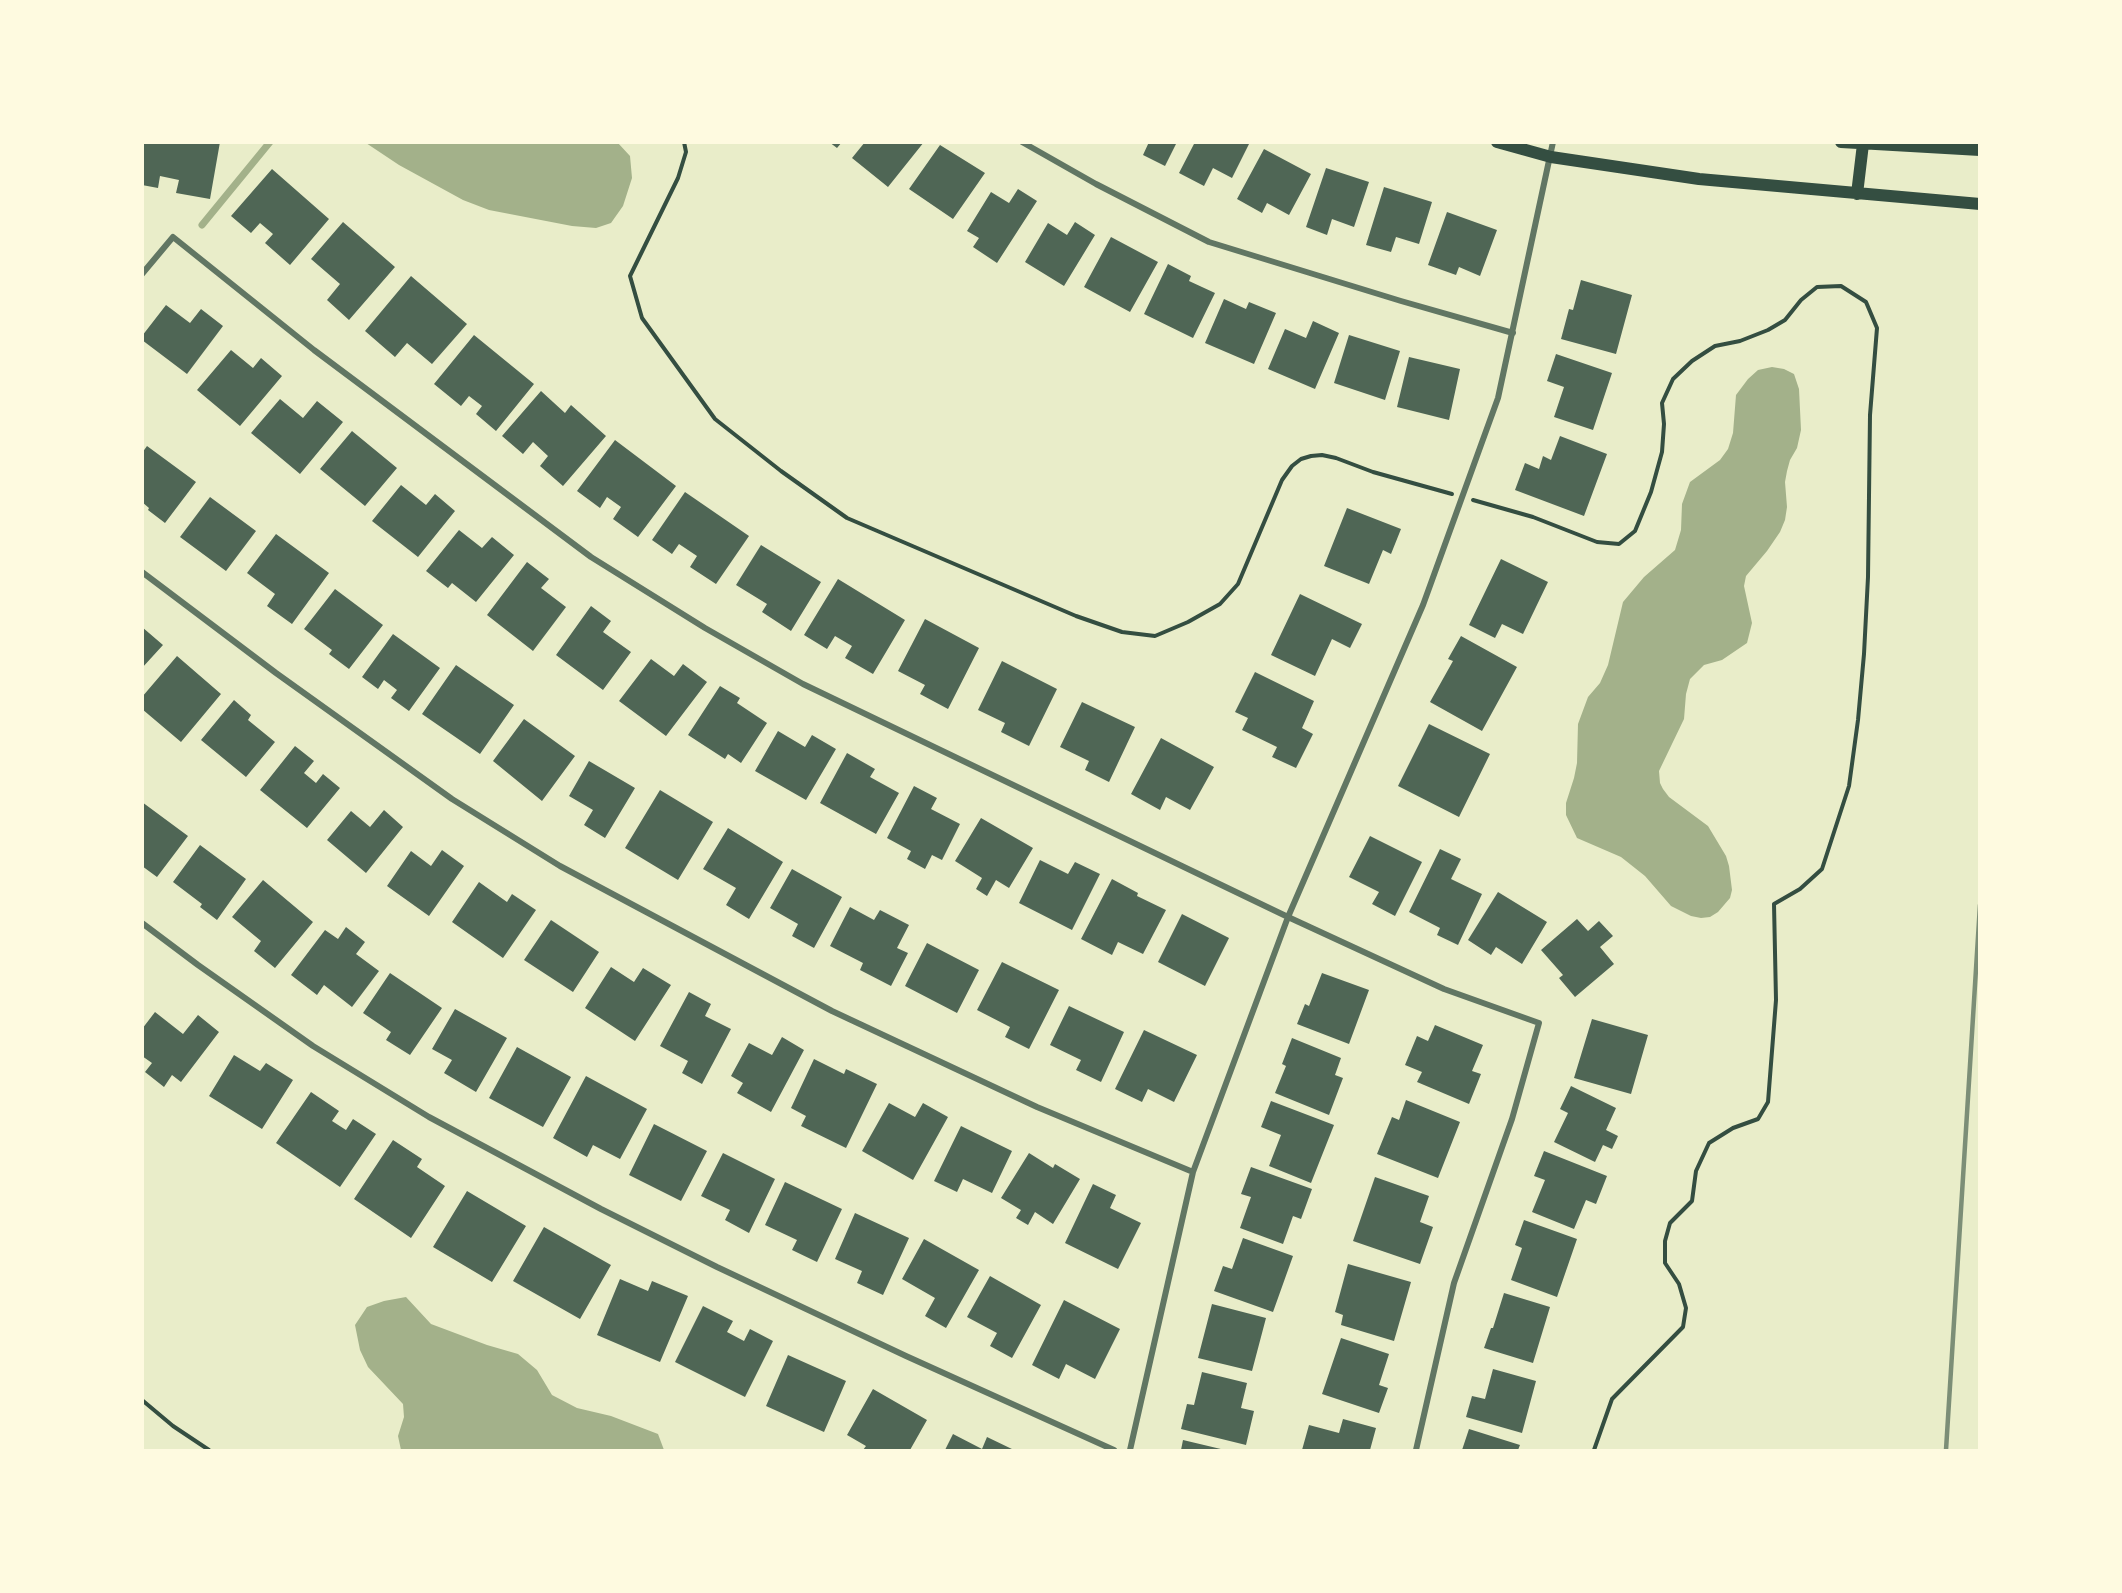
<!DOCTYPE html>
<style>
body{margin:0}
#map{position:relative;width:2122px;height:1593px;overflow:hidden;background:#e9edc9;font-family:Spectral,serif}
canvas{display:block}
.frame{position:absolute;inset:0;border:144px solid #fefae0;pointer-events:none}
</style>
<div id="map">
<canvas width="2122" height="1593"></canvas>
<div class="frame"></div>
</div>
<script>
const c = document.querySelector('canvas').getContext('2d');
c.lineJoin = 'round';
function fill(path, color) { c.fillStyle = color; c.fill(path, 'evenodd'); }
const poly = rows => new Path2D(rows.map(r => 'M' + r).join(''));
function strokePath(path, color, width, dash) { c.strokeStyle = color; c.lineWidth = width; c.lineCap = dash ? 'butt' : 'round'; c.setLineDash(dash || []); c.stroke(path); }
fill(poly([
 [366,143,618,143,630,156,632,178,623,206,611,223,596,228,572,226,489,210,463,200,399,165],
 [1772,367,1784,369,1794,374,1799,389,1801,430,1797,448,1790,460,1787,471,1785,482,1787,507,1785,520,1780,532,1767,551,1746,576,1744,586,1752,623,1747,643,1722,660,1704,665,1690,679,1686,694,1684,719,1659,771,1660,783,1663,789,1669,797,1708,826,1726,856,1729,866,1732,890,1730,898,1718,912,1710,917,1701,918,1691,916,1671,906,1645,876,1621,857,1577,838,1566,815,1566,803,1574,778,1577,763,1578,724,1588,697,1600,683,1608,665,1623,602,1644,577,1675,550,1681,530,1682,504,1690,482,1720,460,1728,449,1733,433,1736,395,1748,379,1758,370],
 [406,1297,431,1324,487,1345,518,1354,537,1370,552,1395,577,1408,611,1416,658,1434,664,1450,401,1450,398,1436,404,1417,403,1404,368,1367,360,1350,355,1325,367,1307,384,1301]
]), '#a3b18a');
strokePath(poly([
 [202,225,270,142]
]), '#a3b18a', 7);
fill(poly([
 [142,142,220,142,210,199,176,193,179,180,160,176,158,188,142,185],
 [829,142,842,142,837,148],
 [865,142,924,142,888,187,852,158],
 [1149,142,1177,142,1165,166,1143,155],
 [1195,142,1250,142,1232,178,1213,168,1204,186,1179,173],
 [940,145,985,173,953,219,909,189],
 [1264,149,1311,174,1289,215,1267,203,1262,213,1237,199],
 [1326,168,1369,182,1354,227,1332,219,1327,235,1306,227],
 [272,169,329,219,290,265,265,243,273,234,260,223,251,233,231,216],
 [1384,187,1432,202,1419,244,1396,237,1391,252,1366,245],
 [1018,189,1037,201,997,263,973,247,979,238,967,231,991,192,1009,203],
 [1447,212,1497,230,1480,276,1459,267,1456,275,1428,265],
 [343,222,395,267,349,320,327,300,340,284,311,259],
 [1075,222,1095,235,1064,286,1025,262,1048,223,1067,235],
 [1111,237,1158,262,1130,312,1084,287],
 [1168,264,1191,276,1189,281,1215,293,1193,338,1144,314],
 [411,276,467,324,432,364,407,343,395,357,365,331],
 [1581,280,1632,295,1616,354,1561,339,1569,309,1573,310],
 [1224,299,1246,309,1249,302,1276,313,1254,364,1205,343],
 [166,305,190,323,201,309,223,326,187,374,142,340,142,336],
 [1313,321,1339,333,1315,389,1268,369,1285,329,1306,338],
 [474,335,534,384,496,431,476,414,482,406,469,396,461,406,434,384],
 [1349,335,1400,351,1385,400,1334,383],
 [231,350,253,368,261,358,282,376,240,426,197,390],
 [1556,354,1612,373,1593,430,1554,417,1564,387,1547,381],
 [1409,357,1460,369,1449,420,1397,407],
 [541,391,565,413,571,405,606,436,563,486,540,466,548,456,533,442,523,454,502,436],
 [280,399,303,418,317,401,343,422,300,474,251,433],
 [352,431,397,468,365,506,320,469],
 [1560,436,1607,454,1584,516,1515,490,1525,463,1539,469,1543,456,1551,460],
 [615,440,676,486,638,537,613,519,621,507,607,497,600,508,577,491],
 [147,446,196,482,165,523,148,510,149,508,142,502,142,453],
 [401,485,426,505,435,494,455,511,418,557,372,521],
 [685,492,749,536,716,584,690,567,697,556,679,544,672,554,652,540],
 [210,497,256,531,226,571,180,537],
 [1347,508,1401,529,1391,554,1383,550,1369,584,1324,566],
 [459,530,482,548,492,537,514,555,476,602,452,583,448,588,426,571],
 [276,534,329,573,292,624,267,606,275,594,247,573],
 [761,545,821,582,791,631,762,612,767,604,736,585],
 [1501,559,1548,582,1523,634,1502,624,1495,638,1469,625],
 [527,562,549,579,541,588,566,607,533,651,487,615],
 [838,579,905,620,873,674,845,658,852,646,835,636,827,649,804,635],
 [335,589,383,625,349,669,329,654,332,650,304,629],
 [1300,594,1362,624,1350,648,1332,639,1315,676,1271,655],
 [591,606,611,621,603,632,631,652,603,690,556,655],
 [925,619,979,648,948,709,920,694,925,685,898,671],
 [142,627,163,645,142,668],
 [393,634,440,668,409,711,391,698,397,690,384,680,378,689,362,677],
 [1461,636,1517,667,1482,731,1430,702,1453,661,1448,659],
 [177,656,221,694,181,742,142,709,142,697],
 [651,659,674,676,683,664,707,682,666,736,619,701],
 [1002,661,1057,689,1029,746,1001,732,1005,723,978,710],
 [456,665,514,705,480,754,422,714],
 [1255,672,1314,701,1302,728,1313,734,1296,768,1272,757,1277,747,1242,730,1248,718,1235,712],
 [720,686,740,698,737,703,767,723,741,763,728,754,725,759,688,735],
 [234,700,251,715,248,720,275,742,246,777,201,740],
 [1082,702,1135,727,1109,782,1085,770,1089,761,1060,747],
 [524,719,575,756,542,801,493,761],
 [1429,724,1490,754,1459,817,1398,786],
 [778,731,805,747,812,735,836,749,806,800,755,771],
 [1161,738,1214,767,1190,810,1166,797,1160,810,1131,794],
 [295,746,314,761,304,773,316,783,323,774,340,788,307,828,260,790],
 [847,753,875,769,870,777,899,793,876,834,820,803],
 [589,761,635,788,605,838,584,825,593,810,569,796],
 [914,786,937,798,931,809,960,824,942,860,932,855,925,869,907,859,911,851,887,838],
 [660,790,713,822,678,880,625,848],
 [142,802,188,836,157,877,142,866],
 [384,810,403,827,366,873,327,840,351,811,370,827],
 [981,818,1033,848,1009,888,996,880,987,896,976,889,982,878,955,861],
 [728,828,783,862,749,919,726,905,736,888,703,869],
 [1370,836,1422,862,1395,916,1372,904,1379,892,1349,877],
 [200,845,246,879,217,920,200,907,202,904,173,882],
 [1440,849,1461,859,1451,879,1482,894,1458,945,1437,935,1440,928,1409,912],
 [442,850,464,866,429,916,387,886,411,851,431,866],
 [1040,860,1068,874,1075,862,1100,874,1072,930,1019,903],
 [792,869,842,897,814,948,792,936,798,924,770,908],
 [1112,879,1138,893,1137,896,1166,910,1143,954,1118,942,1112,955,1081,939],
 [263,880,313,922,275,968,254,951,261,941,232,917],
 [479,882,507,902,512,894,536,910,503,958,452,922],
 [1498,892,1547,922,1522,964,1496,947,1491,955,1468,940],
 [850,907,874,920,880,910,909,925,897,948,908,953,891,986,860,970,863,963,830,946],
 [1182,914,1229,938,1205,986,1158,962],
 [1577,919,1588,931,1599,921,1613,936,1600,947,1614,964,1575,997,1559,978,1563,975,1541,950],
 [551,920,599,952,573,992,524,960],
 [346,927,365,942,356,954,379,971,352,1007,324,985,317,995,291,975,325,930,338,939],
 [927,943,979,970,957,1013,905,986],
 [1002,962,1059,990,1029,1049,1005,1037,1010,1027,977,1010],
 [611,967,634,982,643,968,671,985,635,1041,585,1008],
 [390,973,442,1008,410,1055,386,1040,391,1032,363,1013],
 [1322,973,1369,990,1349,1044,1297,1024,1305,1004,1309,1006],
 [689,992,711,1004,705,1016,731,1029,702,1084,682,1073,688,1061,660,1046],
 [1069,1006,1124,1032,1101,1082,1076,1070,1081,1060,1050,1045],
 [455,1009,507,1038,476,1092,444,1073,452,1060,432,1049],
 [155,1012,183,1034,198,1015,219,1032,181,1082,172,1075,164,1087,145,1072,152,1063,142,1056,142,1029],
 [1592,1019,1648,1035,1631,1094,1574,1078],
 [1435,1025,1483,1045,1472,1071,1481,1074,1469,1104,1417,1082,1422,1072,1405,1065,1417,1036,1428,1041],
 [1144,1030,1197,1055,1174,1102,1148,1089,1142,1102,1115,1089],
 [782,1037,804,1050,771,1112,737,1093,743,1083,731,1076,749,1043,772,1055],
 [1292,1038,1341,1058,1335,1075,1343,1078,1329,1115,1275,1093,1286,1066,1282,1064],
 [517,1047,571,1077,543,1127,489,1098],
 [234,1055,260,1071,266,1063,293,1080,262,1129,209,1096],
 [814,1059,844,1074,846,1069,877,1084,846,1148,801,1126,806,1116,791,1108],
 [586,1076,647,1109,620,1159,593,1145,587,1157,553,1138],
 [1571,1086,1616,1108,1606,1130,1618,1136,1612,1149,1603,1145,1595,1162,1554,1142,1568,1113,1560,1109],
 [311,1092,339,1111,332,1121,346,1130,353,1119,376,1134,340,1187,276,1143],
 [1406,1100,1460,1122,1438,1178,1377,1154,1392,1117,1399,1120],
 [1271,1101,1334,1125,1311,1183,1269,1166,1281,1135,1261,1127],
 [889,1103,915,1117,923,1103,948,1117,913,1180,862,1151],
 [654,1124,707,1151,681,1201,629,1175],
 [961,1126,1012,1151,992,1193,963,1179,957,1192,934,1181],
 [393,1140,422,1159,417,1167,445,1186,411,1238,354,1199],
 [1544,1151,1607,1176,1596,1204,1586,1200,1574,1229,1532,1212,1545,1180,1534,1176],
 [723,1153,775,1179,749,1233,725,1220,730,1210,701,1196],
 [1029,1153,1053,1168,1055,1164,1080,1179,1053,1224,1035,1212,1028,1225,1016,1218,1021,1210,1001,1198],
 [1251,1167,1312,1189,1301,1219,1293,1216,1283,1244,1240,1228,1251,1197,1241,1194],
 [1375,1177,1429,1196,1420,1222,1433,1227,1420,1264,1353,1241],
 [785,1182,842,1209,817,1262,792,1250,797,1240,765,1225],
 [1093,1184,1116,1195,1110,1208,1141,1223,1118,1269,1065,1243],
 [467,1191,526,1226,492,1282,433,1247],
 [855,1213,909,1238,883,1295,857,1283,862,1271,835,1259],
 [1524,1220,1577,1239,1557,1297,1511,1280,1522,1248,1515,1245],
 [544,1227,611,1265,580,1319,513,1281],
 [1243,1238,1293,1256,1273,1312,1214,1291,1223,1266,1232,1269],
 [924,1239,979,1270,946,1328,925,1316,935,1298,902,1279],
 [1348,1264,1411,1282,1394,1341,1341,1325,1343,1315,1335,1312],
 [990,1276,1041,1305,1012,1358,990,1346,997,1333,967,1317],
 [620,1279,648,1291,652,1281,688,1296,660,1362,597,1335],
 [1504,1293,1550,1307,1533,1363,1484,1348,1491,1328,1493,1328],
 [1064,1300,1120,1329,1095,1379,1066,1364,1059,1379,1032,1365],
 [1212,1304,1266,1318,1252,1371,1198,1358],
 [703,1306,733,1321,727,1332,744,1341,750,1329,773,1341,745,1397,675,1362],
 [1341,1338,1389,1354,1379,1385,1388,1388,1379,1413,1322,1394],
 [788,1355,846,1381,824,1432,766,1406],
 [1493,1369,1536,1381,1522,1433,1466,1417,1472,1396,1485,1399],
 [1202,1372,1247,1383,1241,1408,1254,1411,1246,1445,1181,1429,1187,1404,1194,1405],
 [873,1389,927,1420,910,1450,863,1450,866,1446,847,1435],
 [1343,1419,1376,1428,1370,1450,1302,1450,1309,1425,1339,1433],
 [1469,1429,1520,1445,1518,1450,1462,1450],
 [953,1434,982,1449,987,1437,1014,1450,945,1450],
 [1183,1440,1225,1450,1181,1450]
]), '#4f6655');
strokePath(poly([
 [684,142,686,152,678,178,630,276,642,318,715,419,781,471,847,518,1076,616,1122,632,1155,636,1188,622,1220,604,1238,584,1282,480,1292,466,1301,459,1311,456,1322,455,1336,458,1373,472,1452,494],
 [1473,500,1533,517,1597,542,1619,544,1635,531,1651,492,1662,452,1664,424,1662,403,1673,379,1692,361,1715,346,1740,341,1768,330,1785,320,1801,300,1817,287,1841,286,1866,302,1877,328,1870,415,1868,577,1864,654,1858,720,1849,786,1822,869,1800,889,1774,904,1776,1000,1768,1102,1758,1119,1733,1128,1709,1143,1696,1171,1692,1201,1670,1223,1665,1241,1665,1263,1679,1284,1686,1308,1683,1327,1612,1399,1594,1450],
 [142,1400,173,1426,209,1450]
]), '#344e41', 4);
strokePath(poly([
 [1022,142,1096,184,1209,242,1401,301,1513,333],
 [142,274,173,237,314,350,591,557,705,628,803,684,1288,917,1444,989,1539,1023,1512,1119,1454,1283,1416,1450],
 [142,572,276,673,452,799,560,866,832,1011,1037,1107,1193,1172],
 [142,923,198,965,313,1046,429,1117,601,1209,717,1267,906,1356,1114,1450],
 [1130,1450,1193,1172,1288,917,1423,605,1498,398,1553,142]
]), '#617663', 6);
strokePath(poly([
 [1497,142,1551,157,1699,179,1980,204],
 [1841,142,1980,150],
 [1857,194,1863,144]
]), '#344e41', 12);
strokePath(poly([
 [1946,1450,1980,905]
]), '#7c8e77', 4.5);
</script>
